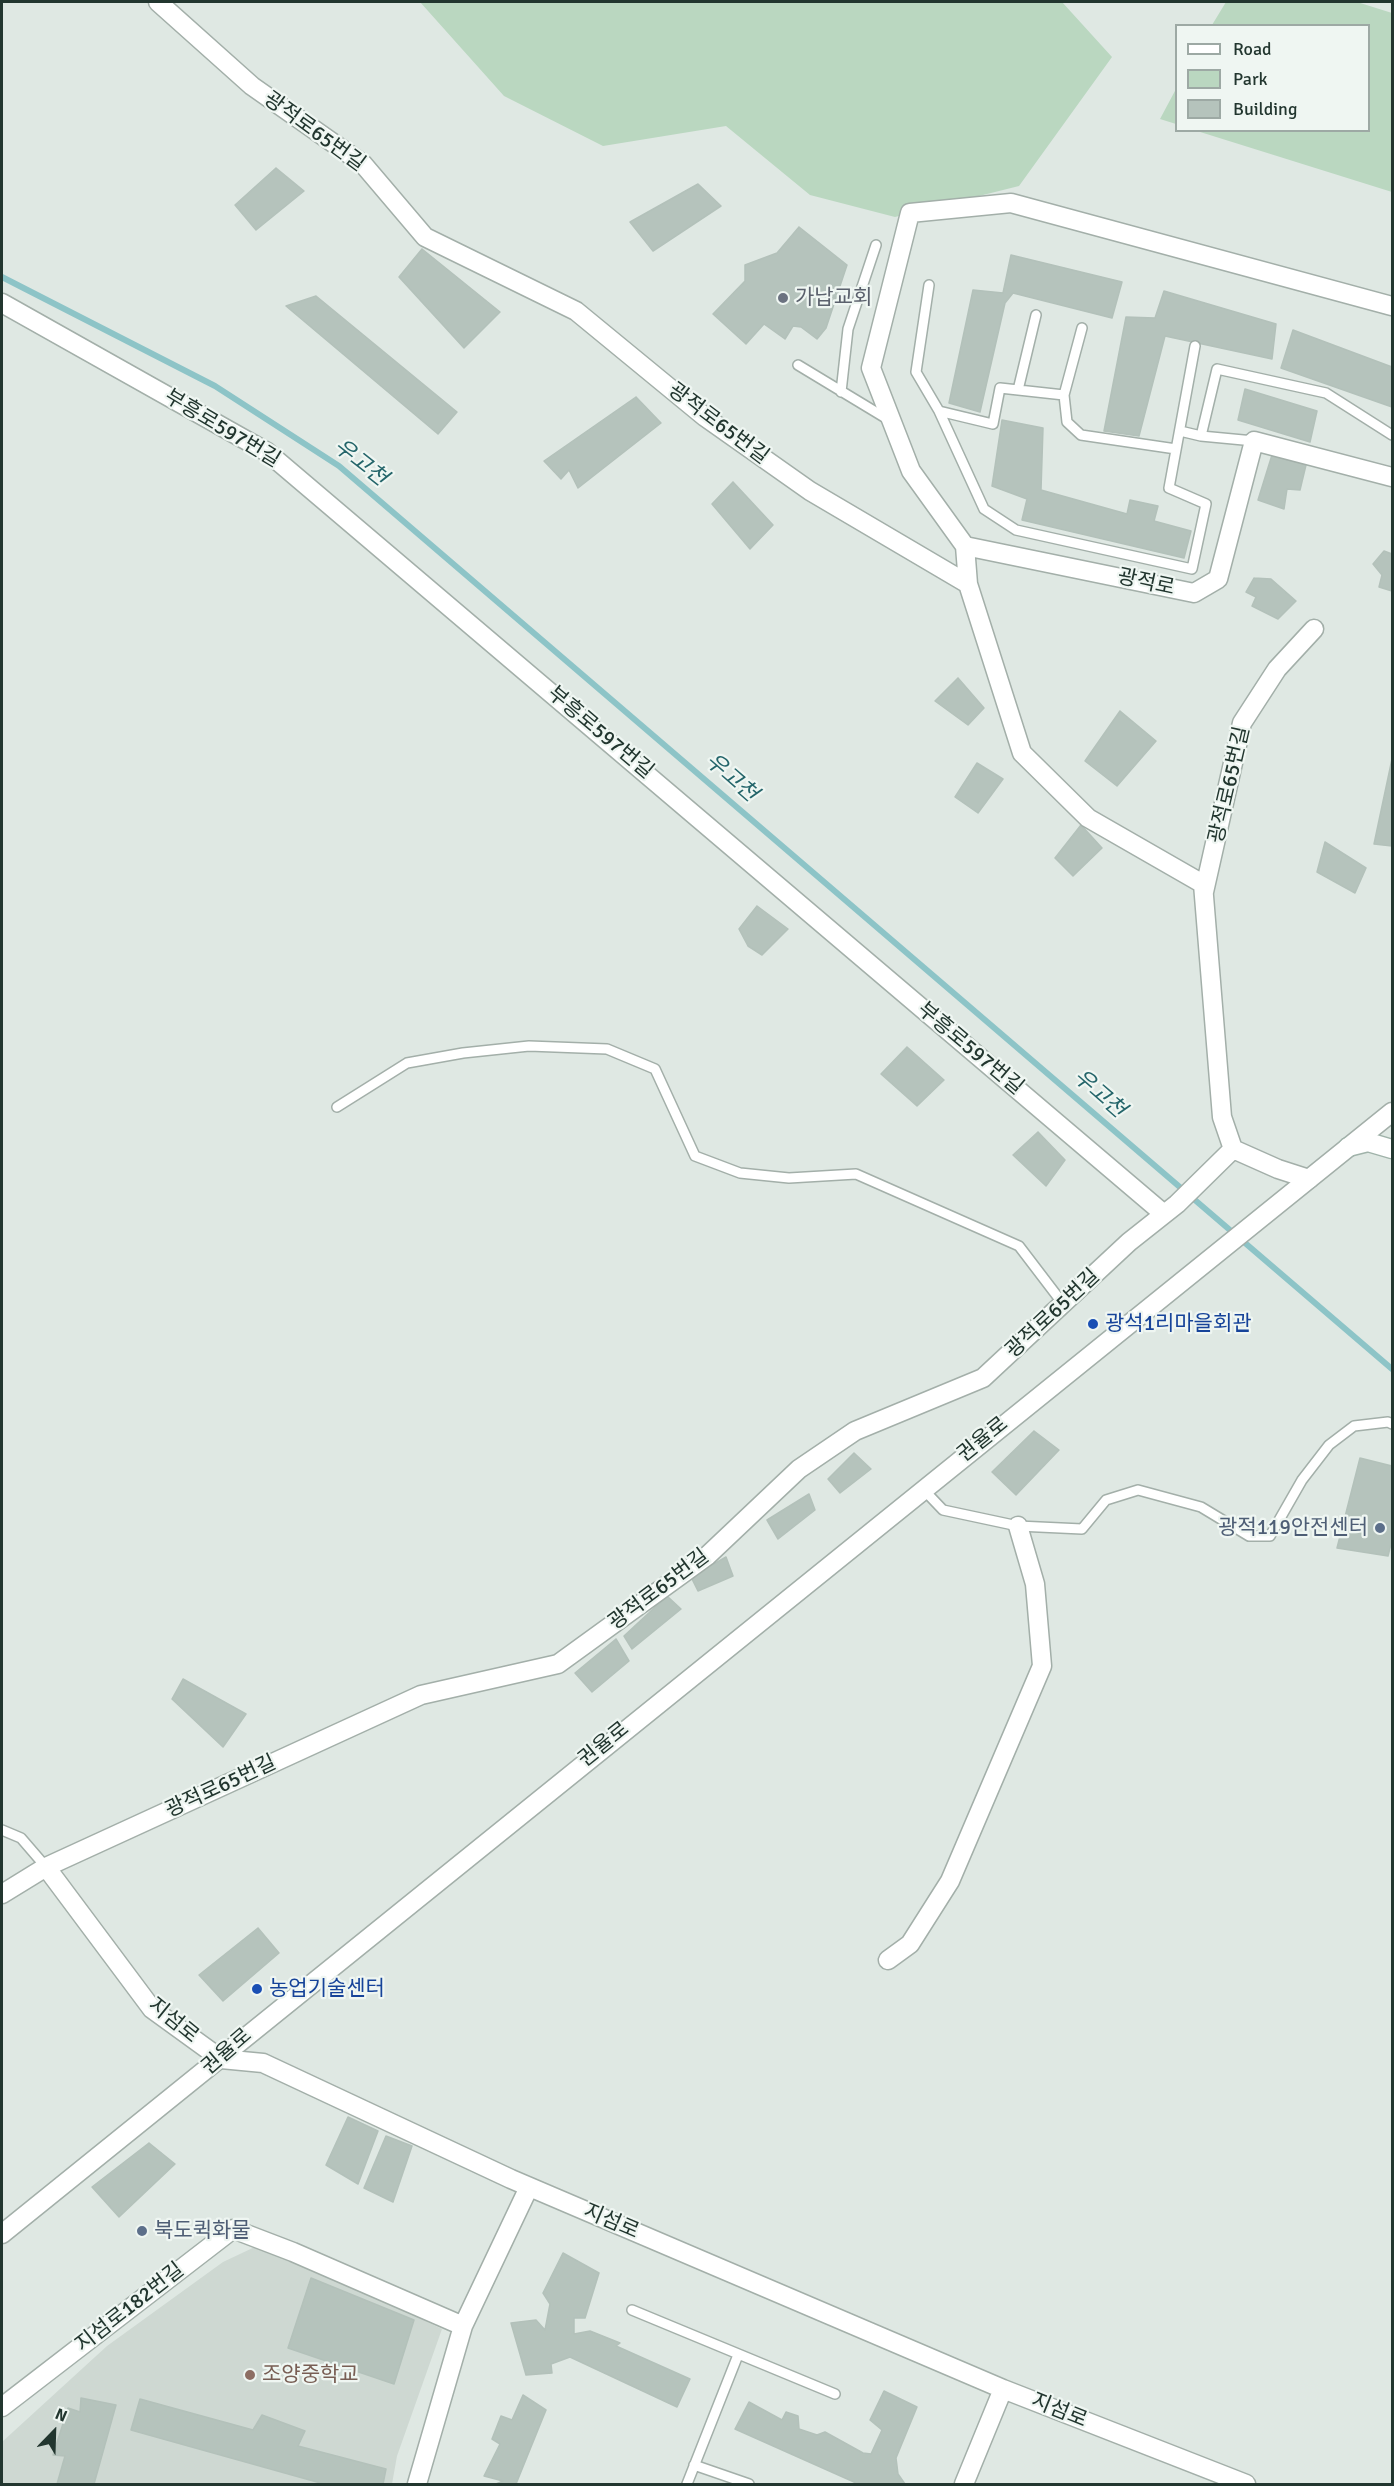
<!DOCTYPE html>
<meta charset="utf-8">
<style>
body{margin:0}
#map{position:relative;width:1394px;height:2486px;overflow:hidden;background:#dfe8e3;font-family:Signika,sans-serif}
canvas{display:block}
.frame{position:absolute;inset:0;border:3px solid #22362f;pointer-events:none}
.legend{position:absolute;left:1175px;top:24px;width:195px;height:108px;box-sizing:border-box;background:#eff6f2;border:2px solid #9da9a4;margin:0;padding:8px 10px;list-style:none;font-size:18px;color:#22362f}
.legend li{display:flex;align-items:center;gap:12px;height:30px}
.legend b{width:30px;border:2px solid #9da9a4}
.north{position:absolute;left:24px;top:2402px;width:60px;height:60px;-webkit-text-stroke:4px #eff6f2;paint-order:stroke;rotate:23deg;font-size:16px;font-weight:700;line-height:24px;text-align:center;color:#22362f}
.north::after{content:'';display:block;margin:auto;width:21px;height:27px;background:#22362f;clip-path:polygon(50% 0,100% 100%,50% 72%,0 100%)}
</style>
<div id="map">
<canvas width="1394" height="2486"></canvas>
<div class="frame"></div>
<ul class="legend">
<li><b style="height:8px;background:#fff"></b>Road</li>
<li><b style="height:16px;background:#bad7c0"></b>Park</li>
<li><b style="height:16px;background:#b5c3bc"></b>Building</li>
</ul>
<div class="north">N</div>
</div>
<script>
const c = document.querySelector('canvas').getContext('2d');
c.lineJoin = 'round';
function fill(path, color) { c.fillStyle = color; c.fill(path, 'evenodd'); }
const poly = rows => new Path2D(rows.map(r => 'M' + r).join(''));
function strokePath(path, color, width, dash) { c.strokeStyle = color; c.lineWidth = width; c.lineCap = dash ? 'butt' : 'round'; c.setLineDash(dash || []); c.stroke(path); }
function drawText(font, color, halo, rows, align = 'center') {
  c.font = font + ' Signika,"Noto Sans KR",sans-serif'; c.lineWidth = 4.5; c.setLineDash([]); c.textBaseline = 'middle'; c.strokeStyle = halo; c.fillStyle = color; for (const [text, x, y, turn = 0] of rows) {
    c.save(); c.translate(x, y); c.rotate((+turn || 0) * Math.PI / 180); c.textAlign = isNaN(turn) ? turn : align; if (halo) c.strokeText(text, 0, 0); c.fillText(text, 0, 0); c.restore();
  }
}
fill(poly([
 [259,2245,323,2272,442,2329,397,2456,392,2484,2,2484,2,2442,107,2346,223,2262]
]), '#ced8d2');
fill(poly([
 [420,2,1062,2,1112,57,1019,186,895,217,810,195,726,126,603,146,504,96],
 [1226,2,1357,2,1392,13,1392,192,1197,131,1368,130,1368,26,1212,25],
 [1176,89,1176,124,1160,119]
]), '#bad7c0');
strokePath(poly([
 [2,277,215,386,339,466,1392,1369]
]), '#8dc4c7', 6);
const building = poly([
 [276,168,304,191,256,230,235,205,276,168],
 [698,184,721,206,653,251,630,222,698,184],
 [799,227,847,265,826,328,817,339,801,327,793,326,785,339,764,324,746,344,713,314,745,281,745,265,777,253,799,227],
 [422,249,500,312,464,348,399,277,422,249],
 [1011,255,1122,282,1112,318,1013,293,1005,303,980,412,949,403,973,290,1003,293,1011,255],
 [1164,291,1276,324,1272,359,1165,336,1139,436,1104,431,1126,317,1155,318,1164,291],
 [316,296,457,412,438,434,286,306,316,296],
 [1293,330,1392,367,1392,407,1281,368,1293,330],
 [1245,389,1317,411,1310,442,1238,420,1245,389],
 [636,397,661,423,578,488,569,470,561,479,544,461,636,397],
 [1002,420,1043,428,1041,490,1127,514,1130,500,1158,506,1154,521,1191,531,1184,558,1022,520,1027,499,992,486,1002,420],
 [1272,455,1306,465,1300,490,1287,489,1284,509,1258,500,1272,455],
 [733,482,773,525,750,549,712,504,733,482],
 [1384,551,1392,554,1392,591,1379,587,1382,575,1373,564,1384,551],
 [1254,578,1271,579,1296,601,1278,619,1252,606,1256,597,1246,592,1254,578],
 [958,678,984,708,968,725,935,701,958,678],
 [1120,711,1156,741,1117,786,1085,761,1120,711],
 [1392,759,1392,846,1374,844,1392,759],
 [977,763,1003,779,978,813,955,797,977,763],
 [1081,825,1102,848,1073,876,1055,858,1081,825],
 [1325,842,1366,868,1355,893,1317,872,1325,842],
 [757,906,788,929,762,955,748,946,739,929,757,906],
 [907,1047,944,1080,917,1106,881,1074,907,1047],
 [1038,1132,1065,1160,1046,1186,1013,1155,1038,1132],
 [1034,1431,1059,1450,1016,1495,992,1472,1034,1431],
 [854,1453,871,1469,840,1493,828,1479,854,1453],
 [1360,1458,1392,1466,1392,1540,1388,1556,1337,1548,1360,1458],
 [809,1494,815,1510,778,1539,767,1520,809,1494],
 [726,1557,733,1576,698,1591,691,1577,726,1557],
 [667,1596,681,1609,632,1649,624,1636,667,1596],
 [616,1639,629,1661,592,1692,575,1673,616,1639],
 [183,1679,246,1714,223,1747,172,1699,183,1679],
 [258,1928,279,1953,223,2001,199,1975,258,1928],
 [348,2117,378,2131,358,2184,326,2165,348,2117],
 [386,2136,412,2146,393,2202,364,2188,386,2136],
 [149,2143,175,2164,119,2217,92,2187,149,2143],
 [563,2253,599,2273,585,2318,574,2318,574,2334,590,2331,620,2343,616,2346,690,2379,677,2407,570,2357,551,2364,552,2373,526,2375,511,2323,536,2320,545,2330,550,2304,543,2293,563,2253],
 [311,2278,414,2320,394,2384,288,2348,311,2278],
 [884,2391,917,2407,896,2458,898,2474,905,2484,855,2484,854,2482,735,2429,749,2402,782,2420,786,2412,798,2416,799,2429,817,2435,825,2432,863,2453,871,2454,882,2430,870,2420,884,2391],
 [523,2395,546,2410,516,2484,496,2484,503,2481,484,2476,500,2444,492,2439,501,2416,512,2420,523,2395],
 [81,2398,116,2405,94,2484,57,2484,65,2456,53,2455,68,2408,80,2412,81,2398],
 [140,2399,253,2430,262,2415,305,2431,298,2446,386,2469,383,2484,324,2484,131,2430,140,2399]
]);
fill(building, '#b5c3bc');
strokePath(building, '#b3c1ba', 1.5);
const service = poly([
 [929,285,916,372,939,411,984,509,1016,530,1192,569,1206,504,1169,488,1195,346],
 [798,365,889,420],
 [1018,390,1036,315],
 [841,392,848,329,876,245],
 [1064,395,1082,328],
 [939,411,993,424,1000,388,1064,395,1067,422,1081,435,1176,449],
 [1180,431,1201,436,1254,441],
 [1201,436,1217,369,1326,393,1392,435],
 [337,1107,407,1063,463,1053,529,1046,607,1049,655,1069,695,1156,740,1173,789,1178,856,1174,1019,1246,1064,1305],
 [923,1489,943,1510,1018,1526,1082,1529,1106,1500,1138,1490,1201,1507,1249,1536,1270,1536,1302,1480,1329,1445,1354,1426,1388,1422,1392,1424],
 [2,1830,21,1838,46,1867],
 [632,2310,835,2394],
 [694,2465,749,2484],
 [687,2484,738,2355]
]);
const minor = poly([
 [158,2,252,86,363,164,425,237,576,311,705,417,810,491,968,584,1022,753,1088,818,1203,884,1222,1117,1233,1149,1278,1169,1309,1179],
 [2,303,267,452,1164,1214],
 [965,546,1194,593,1218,579,1254,441,1392,477],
 [968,584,965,546,911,471,871,368,910,213,1011,203,1392,306],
 [1204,892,1242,723,1277,669,1314,629],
 [46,1867,152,2009,221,2059,263,2063,511,2179,1003,2389,1246,2484],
 [2,1894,46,1867,421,1695,558,1664,707,1556,799,1469,855,1431,983,1378,1129,1242,1177,1204,1233,1149],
 [888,1960,910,1944,950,1881,1042,1666,1035,1584,1018,1526],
 [2,2407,233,2229,293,2252,463,2326],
 [417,2484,463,2326,529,2187],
 [964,2484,1003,2389]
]);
const tertiary = poly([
 [2,2234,1392,1112]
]);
const secondary = poly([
 [1348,1147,1368,1142,1392,1149]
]);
strokePath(service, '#a3afa9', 12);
strokePath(minor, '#a3afa9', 21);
strokePath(tertiary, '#a3afa9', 21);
strokePath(secondary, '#a0b3aa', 21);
strokePath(service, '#fff', 9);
strokePath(minor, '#fff', 18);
strokePath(tertiary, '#fff', 18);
strokePath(secondary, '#fff', 18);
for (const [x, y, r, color] of [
 [783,298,6,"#6b7280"],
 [1093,1324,6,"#1a4fb4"],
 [1380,1528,6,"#5c6f8a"],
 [257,1989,6,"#1a4fb4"],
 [142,2231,6,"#5c6f8a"],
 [250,2375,6,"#8d6e63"]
]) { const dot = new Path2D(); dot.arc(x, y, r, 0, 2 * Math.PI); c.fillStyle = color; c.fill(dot); strokePath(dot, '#eff6f2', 2); }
drawText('21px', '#22362f', '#eff6f2', [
 ["광적로65번길",314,132,36],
 ["광적로65번길",718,424,37],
 ["부흥로597번길",222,429,31],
 ["광적로",1146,583,12],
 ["부흥로597번길",600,733,40],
 ["광적로65번길",1230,785,-77],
 ["부흥로597번길",970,1049,40],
 ["광적로65번길",1053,1314,-43],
 ["권율로",983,1440,-39],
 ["광적로65번길",659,1590,-37],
 ["권율로",604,1745,-39],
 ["광적로65번길",221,1787,-25],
 ["지섬로",173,2021,39],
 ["권율로",227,2052,-41],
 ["지섬로",611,2222,23],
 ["지섬로182번길",130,2308,-38],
 ["지섬로",1059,2411,22]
]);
drawText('21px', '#5b616d', '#eff6f2', [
 ["가납교회",795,298]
], 'left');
drawText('21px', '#164399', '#eff6f2', [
 ["광석1리마을회관",1105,1324],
 ["농업기술센터",269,1989]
], 'left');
drawText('21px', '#4e5e75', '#eff6f2', [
 ["광적119안전센터",1368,1528],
 ["북도퀵화물",154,2231,"left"]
], 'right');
drawText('21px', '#785e54', '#eff6f2', [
 ["조양중학교",262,2375]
], 'left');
drawText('italic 22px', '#24656a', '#eff6f2', [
 ["우고천",360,463,38],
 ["우고천",731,778,41],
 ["우고천",1099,1094,41]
]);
</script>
